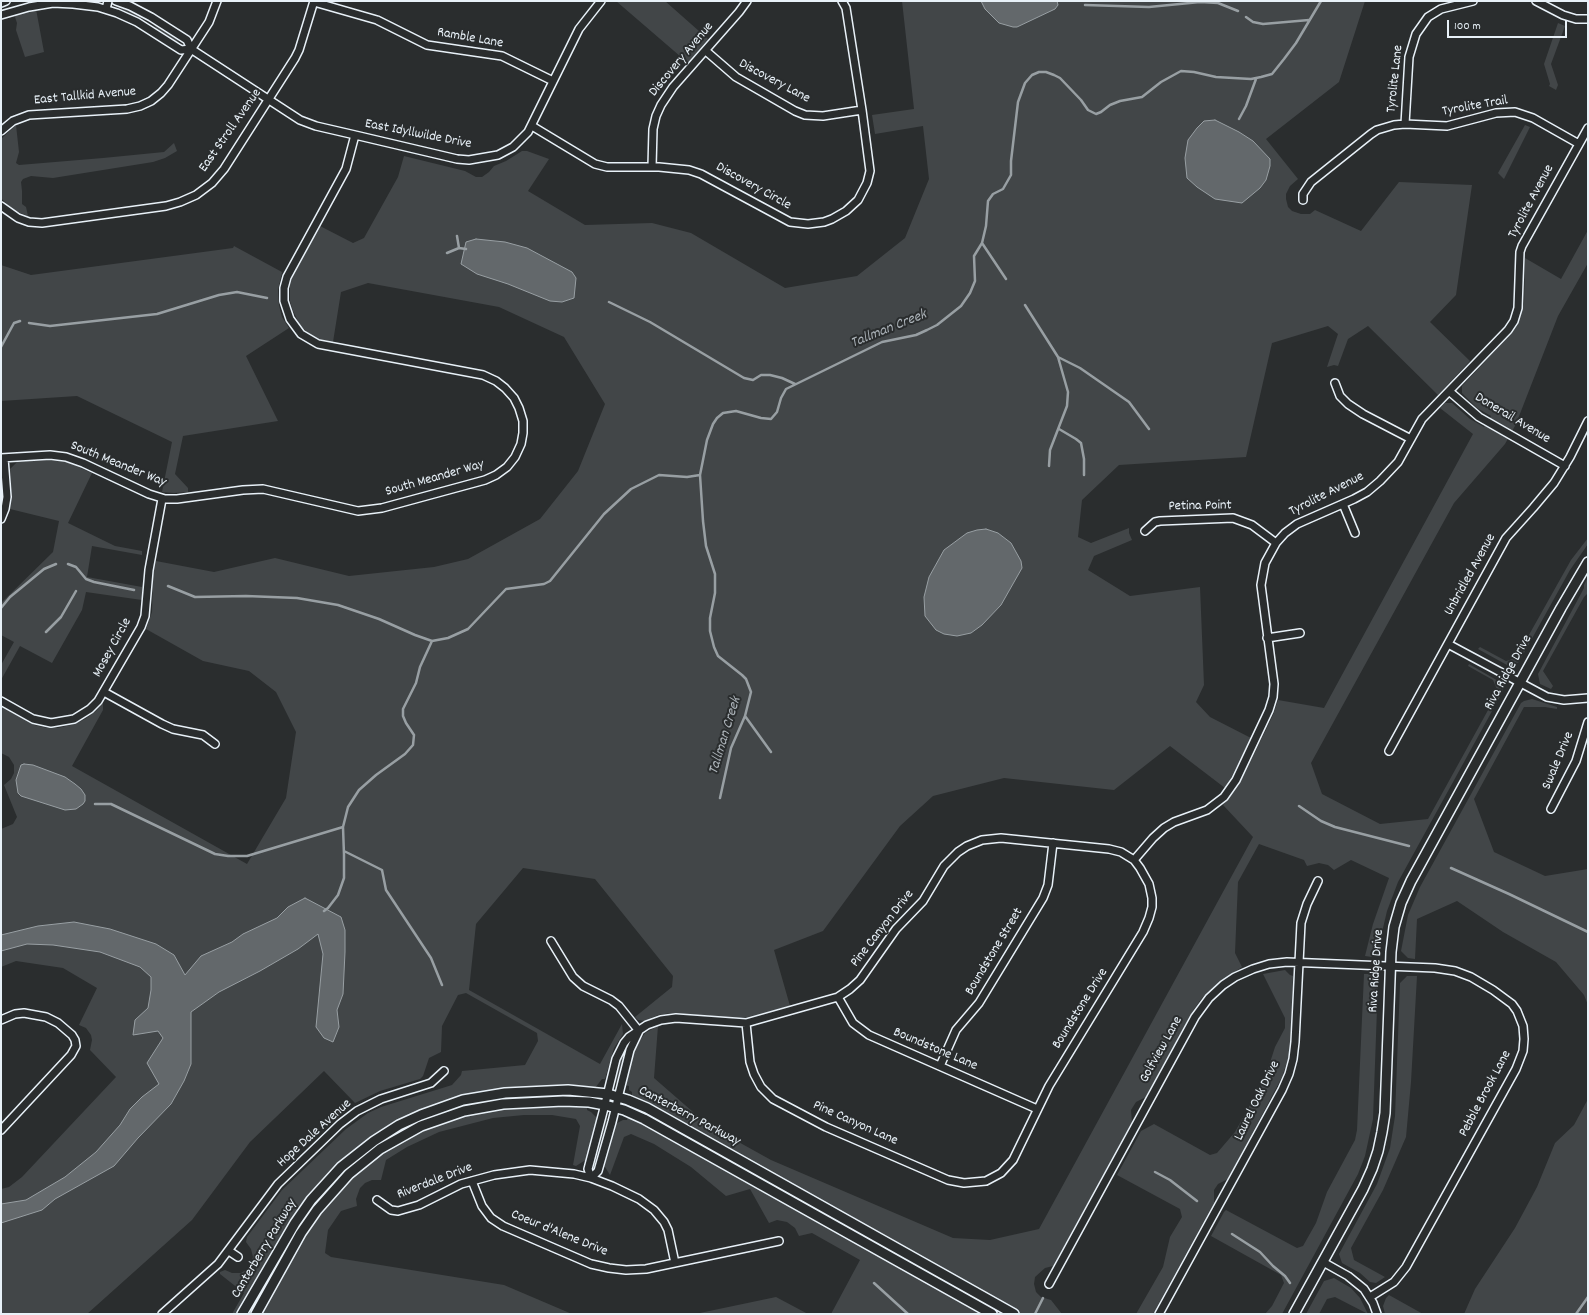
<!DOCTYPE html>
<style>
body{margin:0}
#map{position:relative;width:1589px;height:1315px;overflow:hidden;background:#2a2d2e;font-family:Dekko,sans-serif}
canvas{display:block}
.frame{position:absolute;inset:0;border:2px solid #e8f1f8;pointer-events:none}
.scale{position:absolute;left:1447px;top:20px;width:120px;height:18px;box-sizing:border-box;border:2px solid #e8f1f8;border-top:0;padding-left:5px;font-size:12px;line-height:14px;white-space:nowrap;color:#e8f1f8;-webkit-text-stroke:3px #2a2d2e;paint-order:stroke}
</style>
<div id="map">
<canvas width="1589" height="1315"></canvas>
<div class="frame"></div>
<div class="scale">100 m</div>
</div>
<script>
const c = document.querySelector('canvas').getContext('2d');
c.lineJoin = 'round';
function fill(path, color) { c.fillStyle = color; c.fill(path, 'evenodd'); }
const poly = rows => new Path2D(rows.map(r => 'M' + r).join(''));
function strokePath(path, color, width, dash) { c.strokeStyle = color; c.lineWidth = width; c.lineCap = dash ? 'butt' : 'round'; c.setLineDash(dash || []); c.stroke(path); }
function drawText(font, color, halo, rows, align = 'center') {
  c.font = font + ' Dekko,sans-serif'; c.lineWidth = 4; c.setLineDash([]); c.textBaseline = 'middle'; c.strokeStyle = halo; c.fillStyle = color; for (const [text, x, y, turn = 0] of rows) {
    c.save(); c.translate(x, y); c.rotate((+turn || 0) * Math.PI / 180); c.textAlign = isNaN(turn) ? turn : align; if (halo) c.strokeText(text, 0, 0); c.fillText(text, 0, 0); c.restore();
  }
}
fill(poly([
 [616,1,665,1,708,39,688,63],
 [902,1,1365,1,1339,82,1266,139,1298,179,1290,186,1286,194,1286,199,1288,207,1292,211,1301,214,1310,214,1315,210,1361,231,1399,182,1472,185,1456,295,1430,322,1470,361,1438,395,1368,326,1348,339,1338,366,1334,365,1327,367,1338,334,1328,326,1272,343,1246,457,1119,465,1082,500,1078,537,1091,543,1129,528,1129,533,1132,540,1094,556,1088,570,1130,596,1200,587,1204,685,1196,702,1210,717,1251,738,1228,784,1225,788,1170,746,1114,790,1004,778,933,796,900,826,823,931,774,950,790,1006,748,1017,736,1018,671,1013,658,1015,644,1021,638,1020,635,1017,672,987,673,976,595,879,523,868,476,924,469,990,600,1064,622,1024,623,1034,614,1048,605,1079,602,1079,595,1088,569,1087,442,1103,328,1175,239,1314,232,1314,244,1293,220,1274,220,1272,225,1270,232,1273,241,1273,249,1268,253,1257,251,1249,246,1242,247,1237,282,1190,346,1129,368,1113,381,1107,452,1085,461,1075,462,1071,525,1065,538,1041,537,1033,466,993,458,995,442,1026,441,1052,429,1058,423,1076,420,1079,380,1091,355,1103,324,1071,250,1142,192,1220,87,1314,1,1314,1,1189,9,1187,22,1177,116,1077,90,1050,92,1040,91,1035,86,1028,79,1025,97,988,63,968,16,961,1,967,1,829,13,824,17,817,4,785,11,779,14,773,14,765,9,757,1,753,1,707,34,725,47,728,58,728,75,724,85,719,96,711,103,703,103,710,72,766,247,864,286,798,296,732,276,692,249,671,203,661,146,629,152,612,153,575,156,561,214,572,275,558,349,576,434,567,468,559,540,519,578,471,605,404,564,337,499,307,368,283,341,292,333,342,318,339,308,333,300,325,293,311,290,301,290,285,292,278,320,226,353,243,364,238,398,177,404,156,465,171,476,177,482,177,489,172,494,166,506,161,522,151,527,151,549,159,528,191,585,225,652,223,691,233,785,288,857,276,905,238,929,179,923,126,875,134,872,115,914,109],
 [117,5,141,15,142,18,139,19,127,13,119,8],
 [36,9,44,52,25,57,16,30,17,23,14,14],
 [1558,23,1565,26,1551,64,1558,85,1556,90,1549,86,1550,84,1544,64],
 [155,24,176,37,180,45,157,30,154,25],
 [16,125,19,152,16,163,19,165,103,158,164,152,174,143,177,151,165,158,153,162,53,178,31,176,23,179,21,182,22,191,22,204,26,207,28,216,11,209,1,198,1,139],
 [1525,125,1530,127,1504,179,1498,173],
 [1588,230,1588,263,1558,316,1516,424,1505,444,1454,503,1311,763,1322,794,1380,824,1428,819,1498,692,1493,680,1468,666,1469,664,1500,682,1503,688,1502,693,1398,882,1387,911,1383,928,1380,951,1372,957,1365,956,1373,924,1389,878,1351,860,1334,870,1328,865,1319,863,1307,866,1304,860,1259,844,1238,882,1235,953,1242,967,1218,983,1202,998,1194,1009,1146,1097,1136,1102,1131,1110,1132,1122,1057,1259,1053,1266,1045,1268,1035,1277,1034,1284,1036,1292,1041,1297,1051,1300,1062,1314,1020,1314,632,1098,632,1092,629,1090,629,1086,625,1085,634,1049,645,1033,658,1026,654,1078,708,1125,771,1160,953,1238,990,1240,1039,1229,1253,837,1223,805,1239,785,1273,715,1278,700,1324,708,1473,434,1440,408,1445,403,1452,403,1470,419,1484,427,1491,416,1477,408,1462,393,1462,386,1510,335,1517,326,1524,304,1525,258,1561,279],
 [234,246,282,272,278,290,279,305,282,317,289,328,246,356,278,421,183,436,175,474,188,488,188,492,174,493,162,492,172,442,77,396,1,401,1,265,31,275,233,248],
 [46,460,67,462,92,473,68,523,115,546,142,551,142,555,92,546,87,577,142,587,142,600,86,592,82,610,52,663,20,646,1,680,1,665,14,642,1,635,1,603,53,552,59,521,10,509,12,499,10,469,17,462],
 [1588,538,1588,544,1570,570,1519,662,1510,666,1507,665,1478,649,1480,647,1506,661,1516,658,1571,560],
 [1588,577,1588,593,1584,597,1543,671,1553,686,1551,689,1540,684,1538,674,1584,588,1584,585],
 [1532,699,1557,707,1557,709,1545,707,1524,707,1474,799,1494,852,1545,876,1588,869,1588,1005,1584,995,1556,962,1503,932,1457,901,1417,919,1415,959,1408,958,1401,951,1408,915,1420,887,1521,703,1524,701],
 [1285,970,1290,975,1293,976,1290,1043,1289,1056,1282,1077,1228,1179,1218,1184,1214,1190,1214,1203,1153,1314,1136,1314,1163,1267,1170,1237,1182,1217,1180,1209,1117,1175,1141,1131,1154,1124,1210,1155,1217,1153,1235,1132,1265,1078,1275,1047,1285,1028,1285,1018,1263,974],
 [1364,974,1372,974,1378,981,1373,1119,1365,1156,1358,1174,1282,1314,1265,1314,1272,1306,1284,1283,1281,1275,1211,1236,1224,1212,1226,1210,1297,1248,1303,1246,1316,1223,1327,1192,1355,1140,1357,1130],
 [1407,976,1417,976,1411,1082,1406,1137,1383,1190,1351,1248,1354,1260,1385,1277,1376,1283,1370,1282,1360,1273,1342,1263,1339,1254,1377,1184,1390,1148,1395,1116,1400,983],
 [621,1054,623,1054,625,1056,619,1080,616,1083,614,1081],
 [567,1093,585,1095,561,1095,496,1101,436,1117,338,1181,252,1314,247,1314,299,1222,335,1177,392,1133,447,1108,492,1097],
 [1588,1099,1588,1310,1586,1314,1464,1314,1475,1289,1515,1228,1537,1187,1555,1143,1574,1125],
 [588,1105,587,1110,591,1112,598,1119,586,1162,584,1161,576,1166,573,1165,580,1126,576,1119,552,1115,524,1115,493,1118,439,1132,407,1147,386,1160,381,1180,372,1180,365,1183,360,1188,356,1199,357,1206,341,1211,328,1230,325,1253,331,1257,504,1285,572,1314,259,1314,308,1228,320,1212,351,1178,380,1154,419,1131,458,1117,513,1106],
 [626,1106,694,1138,1009,1314,999,1314],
 [628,1115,986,1314,831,1314,860,1260,812,1233,799,1236,795,1228,787,1222,777,1220,769,1223,750,1189,726,1196,691,1167,654,1144,631,1134,624,1137,610,1175,605,1167,603,1166,615,1123,617,1123,623,1120,627,1120],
 [606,1118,609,1120,596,1166,593,1166,592,1164,605,1120],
 [1334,1278,1351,1288,1360,1298,1368,1314,1335,1297,1327,1299,1319,1314,1306,1314,1324,1281],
 [1389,1295,1423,1314,1385,1314,1383,1306,1386,1298],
 [776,1297,808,1314,695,1314]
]), '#424648');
const water = poly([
 [981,1,1057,1,1058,5,1055,9,1017,27,1013,27,999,23,985,9,981,1],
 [1215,120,1239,132,1253,141,1270,159,1270,166,1266,180,1260,188,1242,203,1215,199,1197,187,1187,178,1185,158,1188,140,1197,128,1204,121,1215,120],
 [476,239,505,242,527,248,572,272,576,278,574,298,562,302,550,301,508,284,477,274,461,264,466,242,476,239],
 [986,529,998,533,1011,543,1021,561,1022,568,1001,605,982,625,971,633,957,636,944,634,936,630,925,616,924,597,929,577,944,550,967,533,977,530,986,529],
 [24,764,33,765,65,777,75,784,81,789,85,795,85,801,83,804,76,809,65,810,21,796,18,793,16,780,21,765,24,764],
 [305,898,341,917,345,930,345,952,343,994,337,1010,339,1027,333,1042,324,1038,316,1027,323,954,318,934,298,949,260,971,219,992,191,1012,191,1064,184,1081,171,1104,138,1138,114,1166,55,1199,42,1210,1,1223,1,1204,26,1200,65,1177,96,1152,120,1125,130,1109,142,1097,159,1084,147,1063,163,1038,158,1031,133,1035,135,1020,148,1008,151,990,151,977,140,967,100,952,53,945,27,944,1,951,1,935,38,926,74,922,110,929,156,944,174,955,185,975,201,956,232,942,243,934,277,918,288,907,305,898]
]);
fill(water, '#63686b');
strokePath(water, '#989fa3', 1);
strokePath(poly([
 [1085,5,1149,7,1200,2,1218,3,1238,11],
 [1246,17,1253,22,1263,24,1309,20],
 [1239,119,1246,106,1256,79],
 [457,236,459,248,466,249],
 [982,243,1006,279],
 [447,253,459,248],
 [609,302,650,322,744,378,753,380,761,375,770,375,782,378,795,384],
 [1025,305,1058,357,1068,392,1067,406,1050,450,1049,466],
 [29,323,50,326,157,314,219,295,237,292,267,298],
 [1,347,14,323,20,321],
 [1058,357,1080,368,1129,402,1149,429],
 [1059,429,1076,439,1081,443,1084,459,1084,475],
 [68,564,76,567,86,579,94,582,134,590],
 [168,586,195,597,246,596,297,598,338,605,379,619,415,635,432,641],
 [1,608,10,597,44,569,56,564],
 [46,632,61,617,76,591],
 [745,716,771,752],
 [720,798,731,748,745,716,751,692,746,679,742,675,718,656,714,647,710,631,710,618,715,593,715,574,706,546,703,521,700,475,707,440,713,424,717,418,723,413,736,411,761,418,771,419,777,412,781,398,786,389,882,342,916,335,927,330,937,325,961,306,970,293,975,281,974,256,982,243,986,226,988,201,993,194,1003,189,1011,175,1011,161,1018,102,1025,83,1032,75,1039,72,1046,72,1054,75,1060,78,1081,100,1088,110,1096,114,1101,112,1110,105,1120,101,1142,97,1161,82,1181,71,1194,72,1216,77,1251,79,1261,77,1272,74,1284,59,1296,43,1321,1],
 [95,804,111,804,215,854,228,856,247,856,343,827],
 [1299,806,1321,821,1335,827,1409,846],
 [344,851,382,870,386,890,431,958,442,985],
 [1451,868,1509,894,1588,932],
 [324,911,328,908,338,895,344,878,344,855,343,827,348,807,359,790,376,775,405,754,413,745,414,735,406,723,403,716,403,709,416,683,420,667,432,641,448,638,468,629,506,589,544,584,550,581,604,514,631,489,659,475,687,477,700,475],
 [1155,1172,1170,1180,1197,1201],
 [1232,1234,1260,1252,1273,1266,1285,1276,1290,1283],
 [874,1283,908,1314],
 [1035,1314,1043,1298],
 [1576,1314,1588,1297]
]), '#989fa3', 2.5);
const minor = poly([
 [116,1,130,6,151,17,187,40,191,49,300,120,316,126,355,135,457,159,469,160,498,155,513,147,528,132,579,29,601,1],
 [1536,1,1563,15,1576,19,1588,19],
 [314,2,377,20,427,45,502,56,553,81],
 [1,3,6,1],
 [106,9,108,1],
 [1,15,29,7,53,3,73,4,98,7,117,13,137,22,181,50,191,49],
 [706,51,736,77,795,111,805,115,823,116,862,110],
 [1405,124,1409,57,1416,34,1428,17,1441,9,1473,1],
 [532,126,595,164,607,167,659,167,689,170,701,174,790,222,808,224,824,222,832,219,846,211,858,200,867,183,870,171,862,110,846,8,842,1],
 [1,131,13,121,29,115,127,109,140,106,151,101,161,93,168,85,209,22,217,1],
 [652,167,653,129,656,116,661,105,673,87,739,12,747,1],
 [1303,200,1303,194,1311,182,1371,134,1377,130,1394,125,1405,124,1447,126,1496,113,1515,112,1533,118,1579,144],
 [1,206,18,218,29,222,42,223,166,206,180,202,196,195,212,183,224,169,295,58,299,50,314,1],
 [1335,383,1340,396,1348,404,1363,414,1411,439],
 [1449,391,1479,417,1565,466],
 [1,458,50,455,66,457,83,463,149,494,165,499,177,499,243,490,263,489,358,511,382,508,485,480,496,475,507,467,515,457,521,444,523,433,523,421,519,408,514,398,505,388,496,381,483,375,318,344,301,334,290,319,284,301,284,288,287,277,346,169,355,135],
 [1343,504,1355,533],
 [1,519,5,509,7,497,4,458],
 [1145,531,1155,522,1160,521,1233,518,1252,525,1276,543],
 [1267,638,1300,633],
 [1448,644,1547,697,1564,700,1588,698],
 [104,692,162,724,173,729,203,735,215,744],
 [1,701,33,719,51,723,74,719,90,709,98,701,141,627,145,616,149,570,162,499],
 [1389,751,1506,538,1533,508,1554,483,1570,457,1588,421],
 [1551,809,1576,761,1588,722],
 [1134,860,1153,838,1164,828,1174,822,1207,810,1224,797,1236,780,1269,710,1273,697,1274,684,1261,585,1265,563,1276,543,1285,533,1297,524,1354,499,1367,492,1380,481,1398,462,1422,419,1508,330,1514,321,1518,308,1520,252,1522,246,1588,128],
 [551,941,573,977,583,986,611,1000,619,1006,639,1031],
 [838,997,853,1023,869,1035,1037,1109],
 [1,1020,15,1014,24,1013,46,1017,58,1023,72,1035,75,1040,76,1046,71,1055,1,1130],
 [639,1031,630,1050,612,1122,598,1171,591,1178,588,1169,603,1112,616,1059,624,1043,629,1037,647,1025,661,1020,676,1018,746,1023,838,997,850,989,860,980,896,929,923,901,944,866,958,852,967,846,982,840,1001,838,1109,849,1121,852,1134,860,1140,868,1149,884,1152,898,1152,907,1149,918,1143,932,1049,1086,1013,1160,1001,1173,986,1181,964,1183,948,1180,826,1127,773,1099,761,1087,754,1074,750,1062,746,1023],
 [940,1066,956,1030,979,1003,1043,898,1048,885,1053,843],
 [472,1181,482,1206,491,1218,503,1226,591,1264,609,1268,626,1270,646,1269,779,1241],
 [377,1200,391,1210,398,1211,419,1205,461,1184,494,1175,530,1170,574,1174,591,1178,612,1186,639,1199,654,1210,664,1222,668,1230,675,1263],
 [229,1251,238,1257],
 [1323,1262,1348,1276,1364,1289,1373,1303,1377,1314],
 [1049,1284,1195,1017,1209,998,1223,985,1235,977,1253,969,1269,964,1287,962,1435,968,1455,971,1471,977,1493,990,1512,1004,1517,1011,1523,1026,1524,1039,1523,1051,1516,1069,1406,1267,1394,1282,1370,1297],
 [162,1314,218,1264,278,1184,340,1124,357,1111,381,1099,431,1083,444,1071],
 [1159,1314,1282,1090,1289,1074,1293,1059,1295,1042,1301,923,1307,904,1318,881]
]);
const tertiary = poly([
 [242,1314,295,1223,311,1200,341,1167,374,1141,399,1125,421,1115,463,1100,505,1093,568,1090,608,1094,628,1100,647,1108,1014,1314],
 [256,1314,301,1233,317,1210,349,1174,380,1149,421,1126,464,1111,503,1104,563,1101,589,1102,605,1105,624,1110,644,1119,992,1314],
 [1294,1314,1363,1189,1372,1169,1378,1151,1382,1132,1385,1113,1391,952,1394,927,1401,903,1411,881,1561,608,1588,562]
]);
strokePath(minor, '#e8f1f8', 10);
strokePath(tertiary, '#e8f1f8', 12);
strokePath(minor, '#2a2d2e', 7);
strokePath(tertiary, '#2a2d2e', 9);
drawText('14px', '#e8f1f8', '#2a2d2e', [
 ["Ramble Lane",470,39,10],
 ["Discovery Avenue",682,60,-50],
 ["Tyrolite Lane",1396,79,-84],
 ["Discovery Lane",774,82,28],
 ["East Tallkid Avenue",85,97,-5],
 ["Tyrolite Trail",1475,107,-10],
 ["East Stroll Avenue",231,131,-55],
 ["East Idyllwilde Drive",418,135,11],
 ["Discovery Circle",753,187,29],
 ["Tyrolite Avenue",1532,202,-62],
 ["Donerail Avenue",1512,419,31],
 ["South Meander Way",118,465,22],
 ["South Meander Way",435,479,-16],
 ["Tyrolite Avenue",1327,495,-27],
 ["Petina Point",1200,507,-1],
 ["Unbridled Avenue",1471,575,-61],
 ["Mosey Circle",113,648,-61],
 ["Riva Ridge Drive",1509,673,-61],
 ["Swale Drive",1559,761,-67],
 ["Pine Canyon Drive",883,929,-52],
 ["Boundstone Street",995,952,-59],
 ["Riva Ridge Drive",1377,971,-86],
 ["Boundstone Drive",1081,1009,-58],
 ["Boundstone Lane",935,1050,23],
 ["Golfview Lane",1162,1050,-61],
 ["Pebble Brook Lane",1486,1094,-62],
 ["Laurel Oak Drive",1258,1101,-64],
 ["Canterberry Parkway",689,1117,28],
 ["Pine Canyon Lane",855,1124,24],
 ["Hope Dale Avenue",315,1134,-42],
 ["Riverdale Drive",435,1182,-21],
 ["Coeur d'Alene Drive",559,1234,22],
 ["Canterberry Parkway",265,1249,-59]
]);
drawText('italic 15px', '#acb3b9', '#2a2d2e', [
 ["Tallman Creek",889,330,-22],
 ["Tallman Creek",726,736,-73]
]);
</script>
